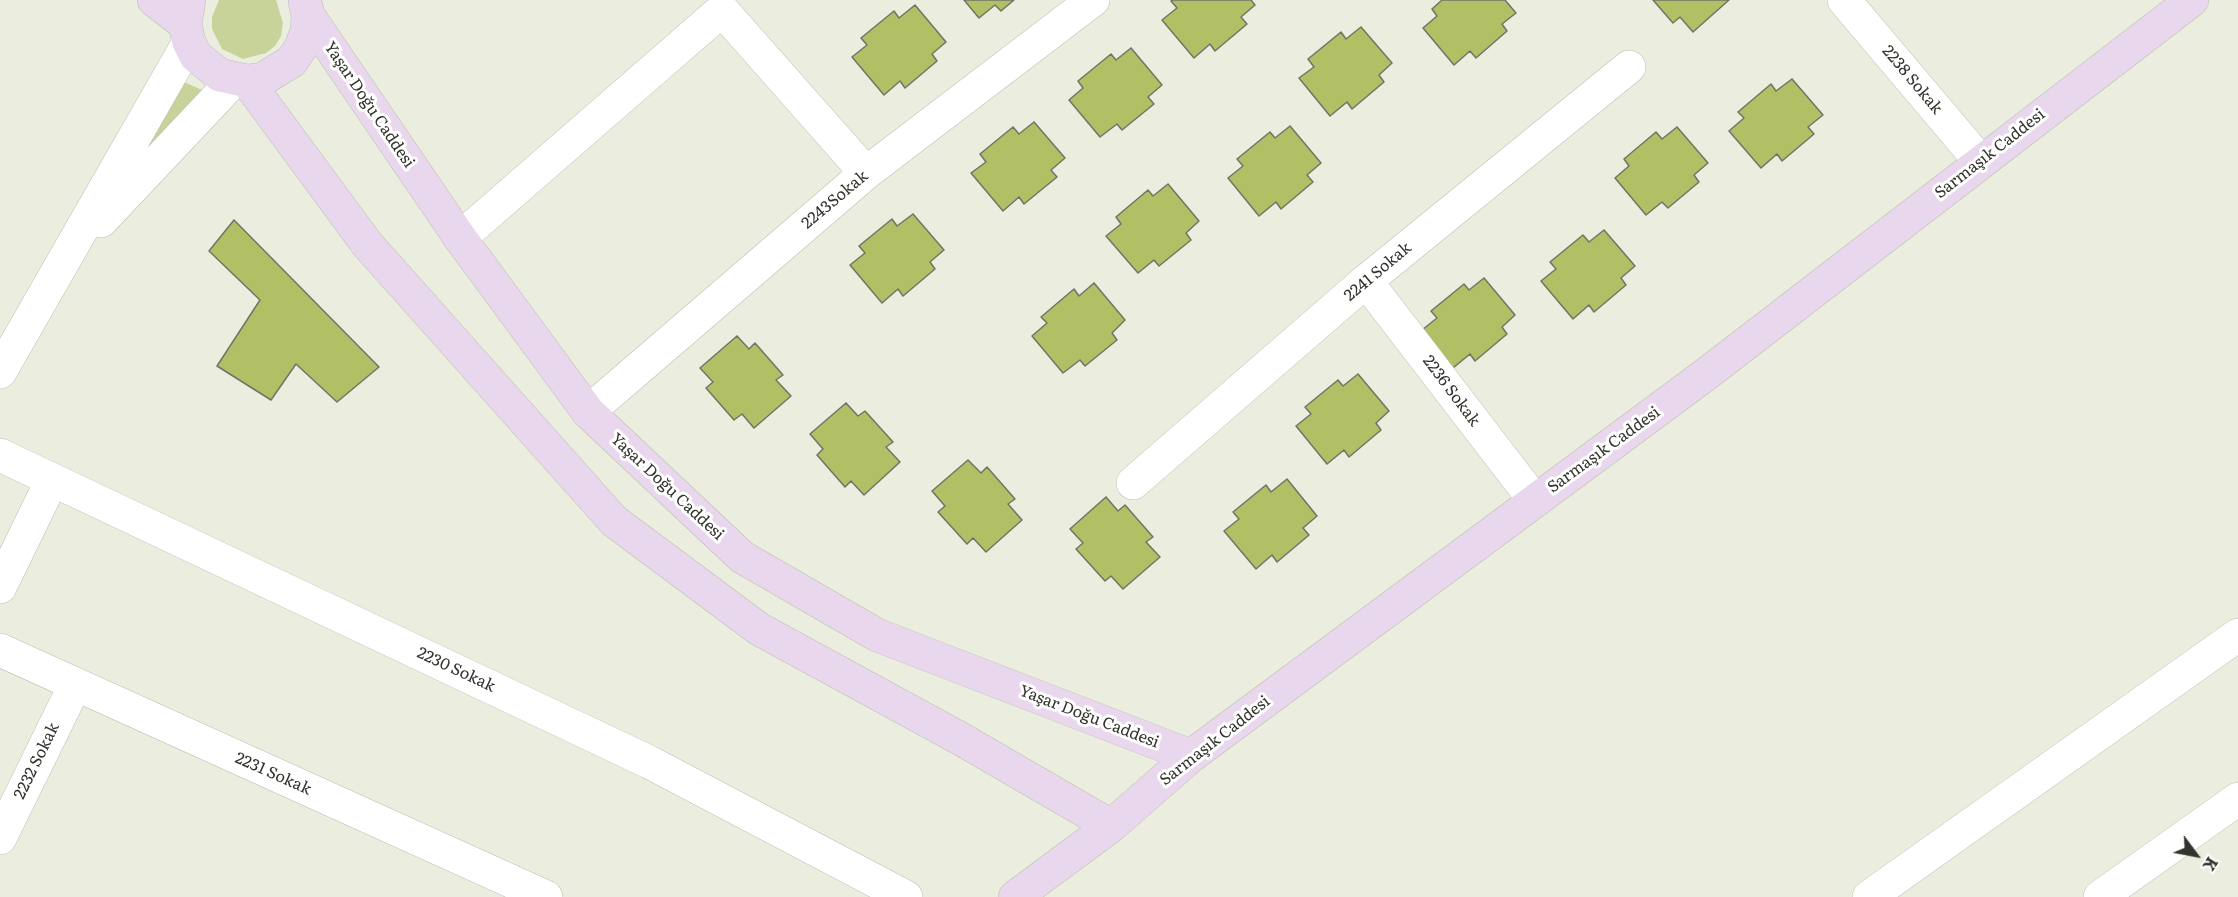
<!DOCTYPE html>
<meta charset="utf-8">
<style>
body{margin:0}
#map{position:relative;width:2238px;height:897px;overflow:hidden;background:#ebeedf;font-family:Literata,serif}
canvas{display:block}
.north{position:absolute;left:2166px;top:825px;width:60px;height:60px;-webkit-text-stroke:4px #fff;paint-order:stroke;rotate:122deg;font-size:16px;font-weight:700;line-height:24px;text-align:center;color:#33342e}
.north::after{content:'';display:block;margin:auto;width:21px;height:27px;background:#33342e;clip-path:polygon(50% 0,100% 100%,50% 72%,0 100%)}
</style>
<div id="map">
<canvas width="2238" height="897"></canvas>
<div class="north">K</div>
</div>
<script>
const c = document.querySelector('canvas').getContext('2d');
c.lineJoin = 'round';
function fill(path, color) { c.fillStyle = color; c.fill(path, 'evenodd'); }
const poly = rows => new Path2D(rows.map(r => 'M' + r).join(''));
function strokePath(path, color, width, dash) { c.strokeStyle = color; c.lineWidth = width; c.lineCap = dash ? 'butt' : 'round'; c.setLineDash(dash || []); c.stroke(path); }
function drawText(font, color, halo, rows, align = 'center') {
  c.font = font + ' Literata,serif'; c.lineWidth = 6; c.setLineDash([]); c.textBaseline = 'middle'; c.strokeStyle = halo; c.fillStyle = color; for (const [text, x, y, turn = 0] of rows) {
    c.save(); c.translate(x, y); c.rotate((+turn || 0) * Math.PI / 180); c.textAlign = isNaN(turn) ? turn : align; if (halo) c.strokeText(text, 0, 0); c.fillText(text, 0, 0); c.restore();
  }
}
fill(poly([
 [219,0,276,0,283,23,281,36,275,46,266,53,243,59,222,49,212,29,212,17],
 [173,77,213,95,91,221]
]), '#c8d39a');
const building = poly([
 [964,0,1014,0,1001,11,995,5,979,18,964,0],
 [1173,0,1251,0,1255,5,1241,17,1247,24,1215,51,1210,44,1194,58,1162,20,1177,8,1171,1,1173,0],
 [1442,0,1505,0,1516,13,1502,24,1507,31,1476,58,1470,51,1454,65,1423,28,1437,16,1432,9,1442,0],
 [1653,0,1729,0,1693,32,1680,17,1673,23,1653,0],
 [915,5,946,42,932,54,937,61,905,88,900,81,884,95,852,57,867,45,861,38,894,11,899,18,915,5],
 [1361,27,1392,63,1379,75,1384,82,1352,109,1347,102,1330,116,1299,78,1314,67,1308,59,1341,32,1346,39,1361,27],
 [1131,48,1162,85,1148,97,1154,104,1122,130,1117,124,1100,137,1069,100,1083,88,1078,81,1111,54,1116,60,1131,48],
 [1792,79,1823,115,1808,127,1814,134,1782,161,1777,154,1761,168,1729,131,1744,118,1738,112,1771,84,1776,91,1792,79],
 [1034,122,1065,158,1051,170,1057,177,1024,204,1019,197,1003,211,971,173,986,162,980,154,1013,127,1019,134,1034,122],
 [1290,126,1321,163,1307,175,1313,182,1281,209,1276,202,1259,216,1228,178,1243,166,1237,159,1270,132,1275,138,1290,126],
 [1677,127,1708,163,1694,175,1699,182,1668,208,1662,202,1646,215,1615,178,1629,166,1624,159,1656,132,1662,139,1677,127],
 [1168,184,1199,221,1186,233,1191,240,1159,266,1154,260,1138,273,1106,236,1121,224,1116,217,1148,190,1153,196,1168,184],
 [913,214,944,250,930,262,935,269,903,296,898,289,882,303,850,265,865,253,859,246,892,219,897,226,913,214],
 [234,220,379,367,337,402,296,364,271,400,217,366,260,300,209,251,234,220],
 [1604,230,1635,266,1621,278,1626,285,1594,312,1589,305,1573,319,1541,281,1556,269,1550,262,1583,235,1589,242,1604,230],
 [1484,278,1515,315,1502,327,1507,334,1475,361,1470,354,1453,368,1422,330,1437,318,1431,311,1464,284,1469,290,1484,278],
 [1094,283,1125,320,1112,333,1117,340,1085,366,1080,360,1063,373,1032,336,1047,323,1041,317,1074,289,1079,296,1094,283],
 [737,336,749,349,755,343,783,375,776,380,791,396,754,428,742,414,734,420,706,388,713,382,700,368,737,336],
 [1358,374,1389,411,1376,423,1381,430,1349,457,1344,450,1327,464,1296,426,1311,414,1305,407,1338,380,1343,386,1358,374],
 [846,403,858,416,865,411,893,442,886,447,900,462,864,495,851,481,845,487,817,455,823,449,810,434,846,403],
 [968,460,981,473,987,467,1015,499,1008,504,1022,520,986,552,973,538,967,544,938,512,945,506,932,491,968,460],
 [1287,479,1317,516,1303,528,1309,535,1277,562,1272,555,1256,569,1224,531,1239,519,1233,512,1266,485,1271,492,1287,479],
 [1106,497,1118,511,1125,505,1153,537,1146,542,1160,557,1123,589,1111,576,1105,581,1076,549,1083,543,1070,529,1106,497]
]);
fill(building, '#b1bf65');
strokePath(building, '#717466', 1.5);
const minor = poly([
 [1844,0,1980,161],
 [460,238,722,10,866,173],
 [1366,281,1535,501],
 [588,412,866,173,1093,0],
 [0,455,649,762,906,897],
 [1133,483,1366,281,1629,67],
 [0,587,52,480],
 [0,650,546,897],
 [0,838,75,685],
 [2100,897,2238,799]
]);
const tertiary = poly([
 [101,221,234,80],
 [0,372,189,42],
 [1869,897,2238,635]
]);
const secondary = poly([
 [154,0,185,24],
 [189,0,185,24,189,42,196,56,220,75,247,81,263,79,292,61,301,47,307,31,308,15,305,2],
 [308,15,460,238,588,412,742,557,877,635,1191,756],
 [247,81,367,244,614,521,759,629,961,739,1111,826],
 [1015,897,1111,826,1191,756,1705,375,2192,0]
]);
strokePath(minor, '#bcbfb0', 34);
strokePath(tertiary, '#bcbfb0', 34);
strokePath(secondary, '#bcbfb0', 34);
strokePath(minor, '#fff', 33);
strokePath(tertiary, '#fff', 33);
strokePath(secondary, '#e9d7ed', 33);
drawText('16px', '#33342e', '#fff', [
 ["2238 Sokak",1912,80,50],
 ["Yaşar Doğu Caddesi",369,105,56],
 ["Sarmaşık Caddesi",1990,154,-38],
 ["2243Sokak",835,200,-40],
 ["2241 Sokak",1378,272,-40],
 ["2236 Sokak",1451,391,53],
 ["Sarmaşık Caddesi",1604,450,-36],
 ["Yaşar Doğu Caddesi",667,487,43],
 ["2230 Sokak",456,670,25],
 ["Yaşar Doğu Caddesi",1089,717,21],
 ["Sarmaşık Caddesi",1215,741,-38],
 ["2232 Sokak",37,761,-64],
 ["2231 Sokak",273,774,24]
]);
</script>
